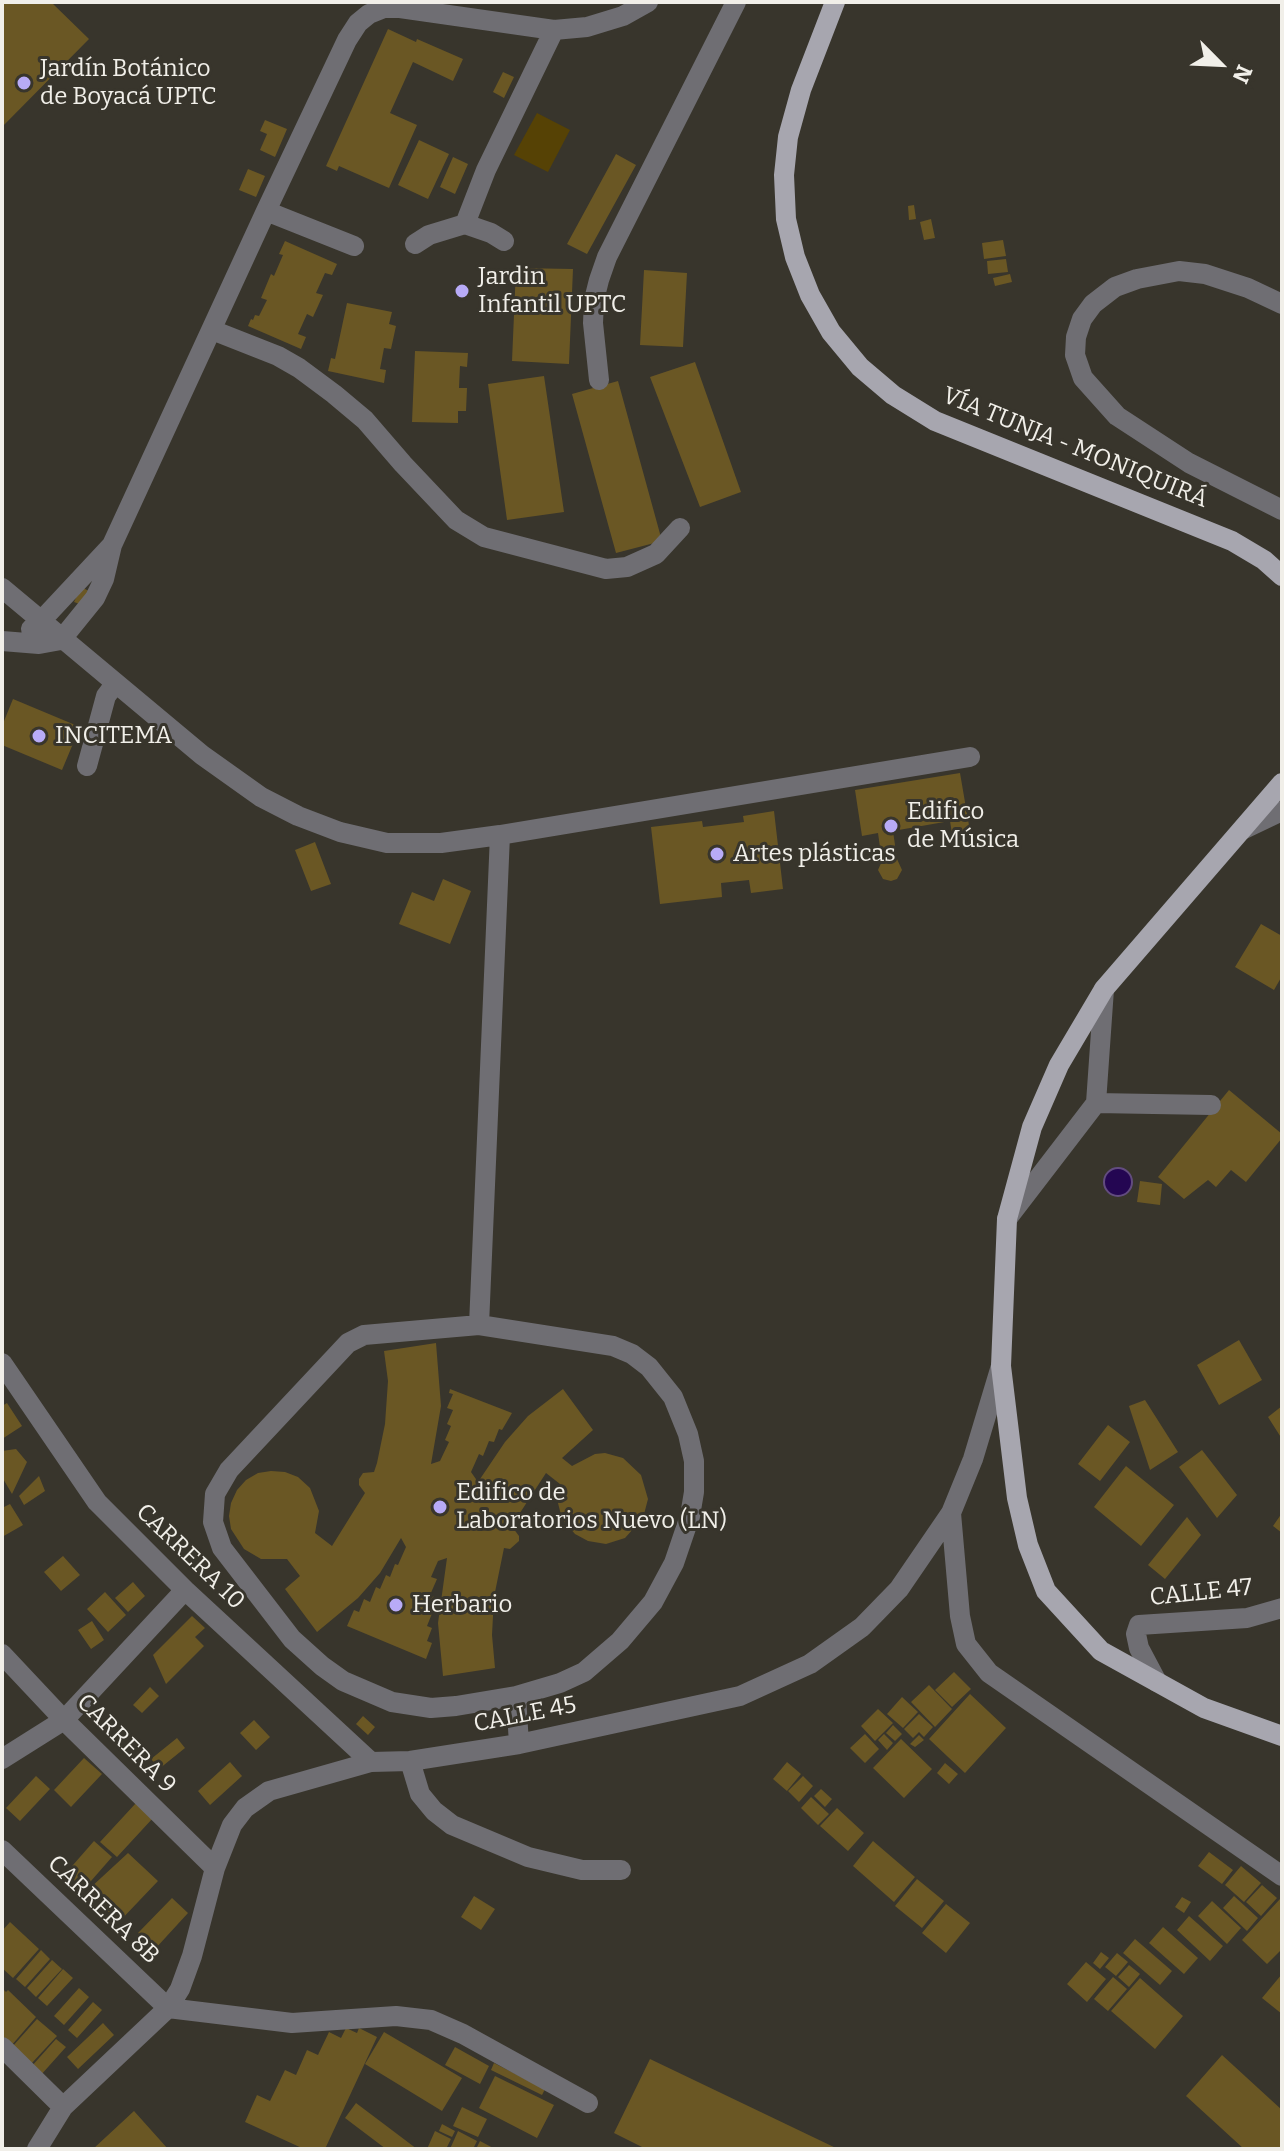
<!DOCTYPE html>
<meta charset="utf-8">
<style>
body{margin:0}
#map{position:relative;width:1284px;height:2151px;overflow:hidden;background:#38352c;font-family:Bitter,serif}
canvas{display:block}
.frame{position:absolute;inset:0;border:4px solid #f1efe9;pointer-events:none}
.north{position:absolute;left:1180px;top:24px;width:80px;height:80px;-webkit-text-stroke:6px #38352c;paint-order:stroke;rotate:114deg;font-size:22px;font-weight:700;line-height:32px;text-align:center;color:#f1efe9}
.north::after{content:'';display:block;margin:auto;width:28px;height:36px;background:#f1efe9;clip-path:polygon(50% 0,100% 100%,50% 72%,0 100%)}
</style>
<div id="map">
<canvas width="1284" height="2151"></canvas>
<div class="frame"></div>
<div class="north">N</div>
</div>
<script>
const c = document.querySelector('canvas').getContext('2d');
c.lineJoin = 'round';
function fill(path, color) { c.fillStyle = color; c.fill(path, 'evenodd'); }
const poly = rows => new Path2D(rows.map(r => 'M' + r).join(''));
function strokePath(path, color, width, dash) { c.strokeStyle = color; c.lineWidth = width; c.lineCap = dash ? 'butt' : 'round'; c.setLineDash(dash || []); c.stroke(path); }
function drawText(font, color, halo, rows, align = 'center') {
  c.font = font + ' Bitter,serif'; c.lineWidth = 6; c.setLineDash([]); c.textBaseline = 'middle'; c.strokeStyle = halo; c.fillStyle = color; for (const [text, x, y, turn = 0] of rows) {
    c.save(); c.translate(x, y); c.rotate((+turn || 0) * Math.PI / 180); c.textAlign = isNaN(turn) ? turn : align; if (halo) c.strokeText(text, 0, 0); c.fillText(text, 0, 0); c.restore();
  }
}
fill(poly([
 [537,113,570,130,548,172,514,155]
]), '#564205');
const water = poly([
 '1104 1182a14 14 0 1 1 28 0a14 14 0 1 1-28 0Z'
]);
fill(water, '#240652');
strokePath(water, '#624c7f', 2);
fill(poly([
 [2,2,51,2,89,39,2,127],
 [388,29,416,42,417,39,463,59,453,81,413,62,390,113,417,125,389,188,339,166,337,171,326,166],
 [503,72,514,77,504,98,493,92],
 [265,120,287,129,275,157,260,150,267,134,260,131],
 [419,140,449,154,428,199,398,185],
 [616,154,636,165,587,254,567,244],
 [453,157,468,164,455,194,440,187],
 [248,169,265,176,256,197,239,190],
 [914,205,916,219,909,220,908,206],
 [931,219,935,238,924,240,920,222],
 [1003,240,1006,256,984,259,982,243],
 [285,241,337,264,332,275,325,273,316,293,323,295,313,317,307,314,298,334,306,337,301,349,248,326,251,319,253,320,255,315,259,316,267,300,261,298,271,274,274,276,283,255,279,254],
 [1006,259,1008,272,988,274,987,261],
 [516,268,573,269,569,364,512,361],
 [644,270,687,273,683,347,640,345],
 [1010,274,1012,282,995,286,993,278],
 [347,303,392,312,389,324,396,326,391,349,384,348,380,369,386,370,384,383,328,371,331,358,335,359],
 [415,351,468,353,467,367,460,366,459,388,467,388,466,411,458,411,458,423,412,422],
 [695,362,741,492,700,507,650,377],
 [544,376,564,512,507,520,488,384],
 [618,381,662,541,616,553,572,394],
 [81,587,91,592,85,606,74,602],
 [13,699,80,727,62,770,2,745,2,726],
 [960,773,971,837,953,840,950,821,893,831,897,859,902,870,897,879,891,881,883,879,878,870,882,861,878,833,862,836,855,790],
 [774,811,783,889,751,893,749,880,721,883,722,897,660,904,651,827,702,821,703,827,744,822,743,816],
 [315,842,331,884,311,891,295,850],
 [443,879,471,891,450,944,399,924,412,892,434,901],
 [1261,924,1282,936,1282,976,1274,990,1235,967],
 [1229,1090,1282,1134,1282,1138,1246,1182,1231,1170,1216,1187,1208,1180,1184,1199,1158,1177],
 [1140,1181,1162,1184,1160,1205,1137,1202],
 [1239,1340,1262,1380,1219,1405,1197,1365],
 [436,1343,441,1406,431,1464,440,1461,449,1442,445,1440,451,1426,447,1424,453,1410,447,1408,453,1394,449,1393,450,1389,512,1413,502,1430,499,1429,494,1442,489,1441,483,1456,479,1454,471,1472,478,1482,505,1442,528,1416,563,1389,593,1430,562,1458,572,1466,595,1454,605,1453,623,1458,641,1475,648,1499,643,1518,625,1538,606,1544,588,1541,575,1534,562,1519,558,1503,560,1484,546,1473,516,1519,513,1528,519,1536,519,1541,510,1549,504,1548,494,1597,492,1635,495,1668,443,1676,438,1623,447,1558,438,1561,431,1577,437,1579,430,1595,434,1597,429,1609,433,1611,427,1626,432,1628,427,1641,432,1643,426,1659,347,1626,354,1610,359,1612,364,1599,370,1602,376,1587,380,1589,386,1575,390,1577,395,1564,398,1565,406,1547,401,1538,380,1573,358,1598,317,1632,285,1589,300,1576,287,1559,261,1559,244,1549,231,1529,229,1516,231,1503,237,1490,246,1480,258,1473,271,1471,285,1472,298,1477,310,1488,319,1511,315,1533,332,1546,365,1493,359,1485,359,1479,363,1473,374,1472,377,1463,385,1424,388,1381,384,1351],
 [1145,1400,1178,1452,1150,1470,1129,1406],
 [7,1403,22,1426,2,1439,2,1406],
 [1282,1406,1282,1439,1268,1417],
 [1108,1425,1130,1442,1100,1481,1078,1464],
 [16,1449,27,1462,12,1494,2,1477,2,1451],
 [1202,1450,1237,1495,1217,1518,1179,1467],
 [1126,1466,1174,1505,1141,1546,1094,1507],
 [39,1476,45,1491,24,1505,19,1496],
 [10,1504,23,1525,2,1537,2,1508],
 [1282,1513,1282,1533,1273,1526],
 [1187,1517,1201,1535,1165,1579,1148,1565],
 [63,1556,80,1575,61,1591,44,1572],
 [133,1582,145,1596,128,1612,115,1598],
 [105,1592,126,1615,108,1632,87,1609],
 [192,1616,205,1628,195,1637,204,1646,166,1684,153,1655],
 [92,1621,104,1640,91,1649,78,1630],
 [954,1672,971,1689,952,1707,935,1690],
 [929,1685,952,1709,935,1727,911,1702],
 [150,1687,159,1696,142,1713,133,1705],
 [970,1694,1006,1728,965,1773,929,1739],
 [902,1697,918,1712,903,1728,887,1714],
 [878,1709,893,1723,875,1741,861,1726],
 [919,1714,933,1727,924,1737,919,1732,913,1738,904,1729],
 [363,1716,375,1727,368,1735,356,1724],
 [254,1720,270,1737,256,1750,240,1733],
 [893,1725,902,1734,895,1741,886,1733],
 [865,1734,879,1749,865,1763,850,1748],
 [884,1734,893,1743,887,1750,878,1740],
 [919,1735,924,1740,915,1747,910,1744],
 [177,1738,185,1748,159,1769,151,1759],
 [901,1739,932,1769,904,1798,873,1768],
 [84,1758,102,1774,71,1807,54,1790],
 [230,1762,242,1776,210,1805,198,1791],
 [787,1762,801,1774,787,1791,773,1779],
 [945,1763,958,1774,949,1784,937,1773],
 [36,1776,50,1789,20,1821,6,1808],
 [803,1776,813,1786,799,1802,788,1791],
 [821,1789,832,1799,825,1807,814,1796],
 [811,1797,829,1814,818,1825,801,1808],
 [136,1803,153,1818,117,1857,100,1842],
 [837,1808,864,1833,848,1851,820,1826],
 [94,1841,112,1857,84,1889,66,1873],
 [873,1841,915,1877,894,1902,853,1866],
 [1209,1852,1233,1870,1222,1884,1198,1866],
 [128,1853,158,1881,118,1923,89,1889],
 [1241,1866,1261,1883,1244,1902,1225,1885],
 [917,1879,944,1901,922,1928,895,1906],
 [1262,1885,1277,1898,1261,1916,1246,1902],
 [474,1896,495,1909,481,1930,461,1917],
 [1234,1896,1258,1918,1247,1931,1223,1908],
 [1182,1897,1191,1902,1184,1913,1175,1907],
 [172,1898,188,1913,155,1949,138,1933],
 [1280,1899,1282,1901,1282,1949,1267,1964,1242,1940],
 [1212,1901,1241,1928,1227,1944,1198,1916],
 [946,1904,970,1923,946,1953,922,1933],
 [1189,1916,1223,1946,1210,1961,1177,1930],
 [10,1922,39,1949,13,1978,2,1968,2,1931],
 [1163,1927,1198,1958,1184,1974,1149,1943],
 [1135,1939,1172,1971,1160,1985,1123,1953],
 [41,1950,50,1959,25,1987,16,1979],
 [1101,1952,1109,1958,1100,1969,1093,1963],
 [1117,1953,1128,1962,1116,1976,1105,1967],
 [52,1960,62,1969,36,1997,27,1988],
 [1086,1962,1106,1979,1087,2002,1067,1984],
 [1129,1965,1140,1974,1129,1987,1118,1977],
 [63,1969,73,1978,47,2006,38,1998],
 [1282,1974,1282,2014,1262,1998],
 [1113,1977,1127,1989,1108,2011,1094,1999],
 [1140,1978,1183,2016,1155,2049,1111,2011],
 [2,1988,6,1992,8,1990,36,2017,11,2046,2,2037],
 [79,1988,89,1997,64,2025,54,2016],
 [93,2002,102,2010,77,2038,68,2030],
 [37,2019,57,2036,31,2064,12,2047],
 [103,2023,114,2035,78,2069,67,2057],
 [346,2028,357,2033,359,2028,377,2037,325,2149,304,2149,245,2122,257,2095,270,2101,285,2070,296,2075,307,2050,318,2055,329,2032,341,2038],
 [384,2032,462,2078,442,2111,365,2064],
 [56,2039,66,2047,40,2076,31,2067],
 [455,2047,489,2066,480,2084,445,2065],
 [1222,2055,1282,2110,1282,2149,1244,2149,1186,2096],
 [650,2059,838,2149,646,2149,614,2133],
 [494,2063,545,2089,542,2095,491,2070],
 [495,2076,554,2105,537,2138,479,2108],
 [356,2103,417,2149,386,2149,345,2118],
 [462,2107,487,2119,478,2137,453,2126],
 [134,2111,168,2149,93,2149],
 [442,2124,455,2131,452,2137,439,2131],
 [435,2131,451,2139,446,2149,427,2149],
 [458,2131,477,2141,473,2149,450,2149],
 [480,2141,495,2149,476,2149]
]), '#6a5724');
strokePath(poly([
 [266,211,354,246],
 [504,241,491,233,465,224,486,170,554,30],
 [415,244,429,235,465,224],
 [1282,304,1248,288,1205,274,1179,271,1137,279,1115,287,1093,304,1082,319,1076,337,1075,355,1083,378,1117,416,1189,463,1282,510],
 [212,330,278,356,299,368,334,394,365,420,403,464,456,520,484,537,606,569,627,567,656,554,680,528],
 [599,380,593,323,594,300,599,280,607,257,736,2],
 [2,588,202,755,261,797,298,816,340,832,387,843,441,843,500,835,970,757],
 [31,629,40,622,111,546],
 [2,641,39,644,61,640,95,598,104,579,112,545,266,211,347,40,358,23,369,14,384,8,400,8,554,30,587,27,623,16,648,2],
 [87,766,106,696,115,684],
 [1242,830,1282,811],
 [1096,1103,1104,989],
 [1007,1219,1096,1103,1211,1105],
 [479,1325,613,1346,632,1354,649,1367,673,1397,688,1434,694,1461,694,1492,690,1516,674,1563,653,1602,620,1641,584,1672,560,1683,516,1696,456,1706,431,1708,392,1702,343,1681,322,1666,292,1639,222,1548,213,1522,215,1494,229,1470,348,1343,364,1335,479,1325],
 [479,1325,500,835],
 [2,1363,97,1502,185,1590,371,1762],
 [951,1513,960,1616,966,1644,989,1673,1282,1876],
 [2,1654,64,1720,215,1868],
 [1157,1682,1139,1648,1136,1634,1139,1625,1247,1618,1282,1608],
 [516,1696,519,1744],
 [2,1759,64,1720,185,1590],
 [410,1761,420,1794,434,1811,452,1825,528,1857,582,1870,621,1870],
 [2,1850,168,2008,292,2023,396,2016,431,2020,463,2034,588,2103],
 [2,2047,63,2107],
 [37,2149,63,2107,168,2008,180,1989,192,1956,215,1868,232,1825,245,1808,269,1791,371,1762,410,1761,519,1744,740,1696,810,1664,862,1627,899,1589,951,1513,973,1459,1001,1366]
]), '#6f6e73', 20);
strokePath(poly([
 [835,2,801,90,788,137,784,175,786,219,795,257,810,295,831,332,860,367,893,395,935,421,1232,541,1264,560,1282,576],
 [1282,783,1104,989,1059,1065,1032,1127,1007,1219,1001,1366,1017,1498,1028,1545,1046,1591,1101,1651,1204,1708,1282,1736]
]), '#a7a6af', 20);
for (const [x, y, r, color] of [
 [24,83,8,"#b8abf7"],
 [462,291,8,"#b8abf7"],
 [39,736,8,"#b8abf7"],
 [891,826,8,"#b8abf7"],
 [717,854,8,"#b8abf7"],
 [440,1507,8,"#b8abf7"],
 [396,1605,8,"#b8abf7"]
]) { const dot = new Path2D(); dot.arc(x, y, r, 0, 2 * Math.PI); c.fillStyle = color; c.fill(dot); strokePath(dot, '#38352c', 3); }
drawText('24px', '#f1efe9', '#38352c', [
 ["Jardín Botánico",40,69],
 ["de Boyacá UPTC",40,97],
 ["Jardin",478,277],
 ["Infantil UPTC",478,305],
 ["INCITEMA",55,736],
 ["Edifico",907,812],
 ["de Música",907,840],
 ["Artes plásticas",733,854],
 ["Edifico de",456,1493],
 ["Laboratorios Nuevo (LN)",456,1521],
 ["Herbario",412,1605]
], 'left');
drawText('24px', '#f1efe9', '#38352c', [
 ["VÍA TUNJA - MONIQUIRÁ",1075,448,22],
 ["CARRERA 10",190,1557,44],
 ["CALLE 47",1201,1593,-6],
 ["CALLE 45",525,1715,-11],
 ["CARRERA 9",126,1744,45],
 ["CARRERA 8B",103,1910,44]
]);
</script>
